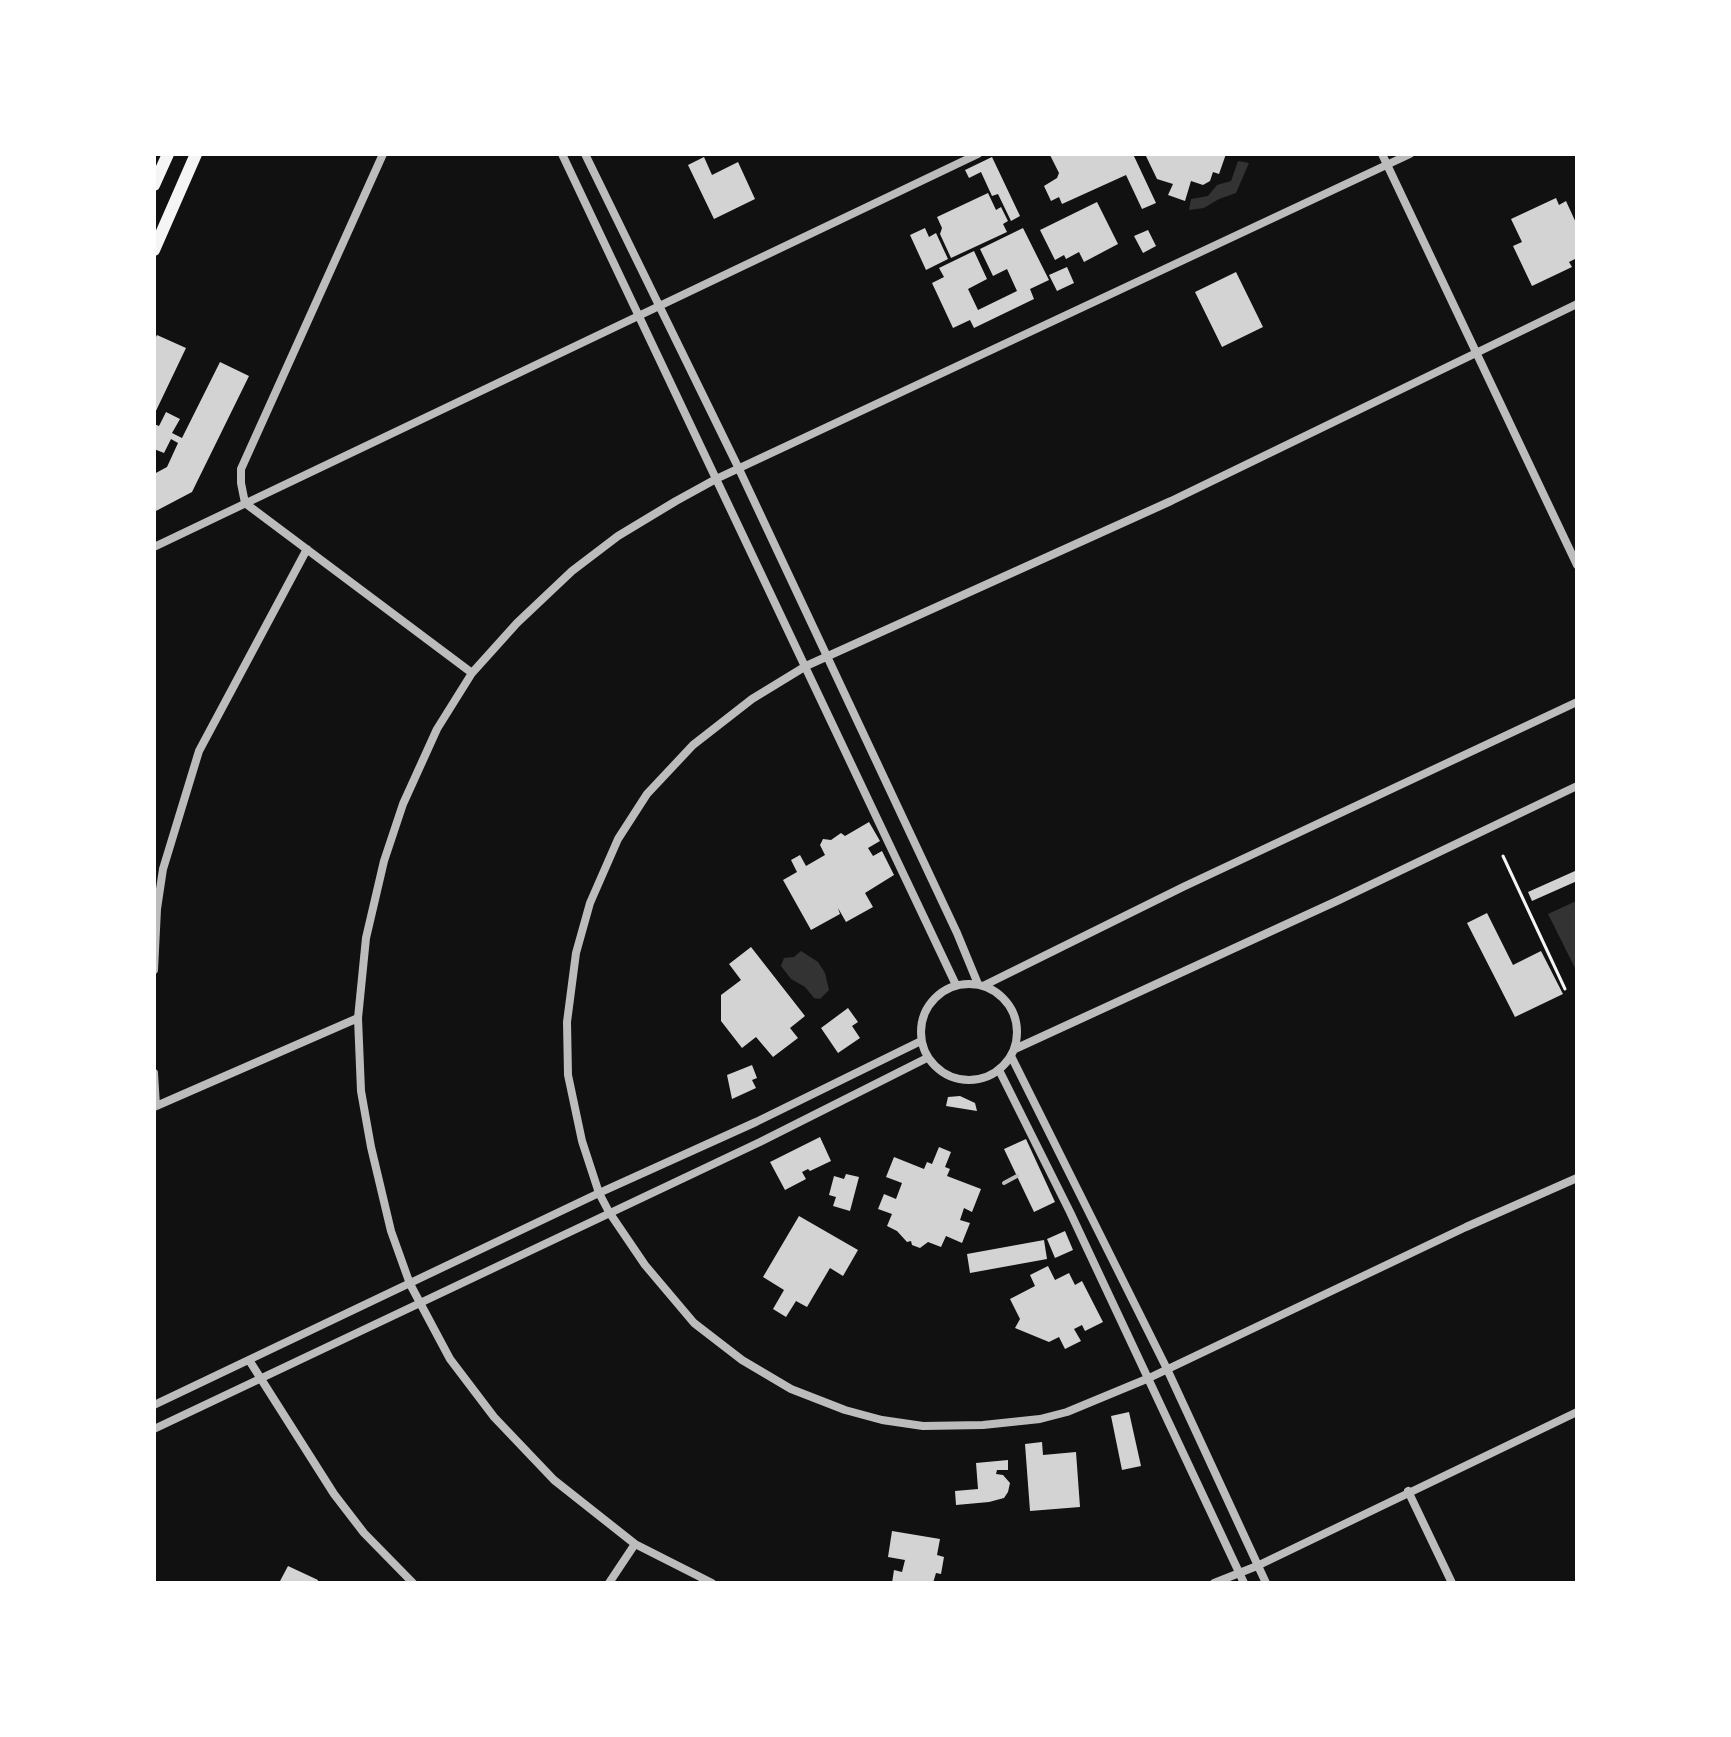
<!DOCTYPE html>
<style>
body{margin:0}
#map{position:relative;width:1731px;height:1737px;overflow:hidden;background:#111;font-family:Literata,serif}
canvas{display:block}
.frame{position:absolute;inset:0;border:156px solid #fff;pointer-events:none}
</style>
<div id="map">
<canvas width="1731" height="1737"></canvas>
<div class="frame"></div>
</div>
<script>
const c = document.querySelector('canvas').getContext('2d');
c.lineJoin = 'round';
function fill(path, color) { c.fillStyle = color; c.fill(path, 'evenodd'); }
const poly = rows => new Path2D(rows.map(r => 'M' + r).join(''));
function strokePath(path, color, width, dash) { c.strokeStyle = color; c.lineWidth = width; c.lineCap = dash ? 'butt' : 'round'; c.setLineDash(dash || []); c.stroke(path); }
fill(poly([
 [1238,161,1249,163,1236,193,1219,199,1204,208,1189,210,1191,199,1208,196,1217,185,1231,181],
 [1576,901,1577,904,1577,972,1548,914],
 [801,951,818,962,825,973,829,990,820,999,814,998,805,987,791,979,781,966,784,958,794,957]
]), '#333');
fill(poly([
 [1053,154,1133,154,1156,203,1142,209,1126,175,1062,204,1059,197,1051,201,1044,186,1057,178,1059,173,1050,155],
 [1145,154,1226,154,1219,174,1213,172,1210,181,1203,185,1191,181,1185,201,1168,195,1173,184,1157,179],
 [704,157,712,175,738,162,755,199,714,219,688,165],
 [992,157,1020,216,1011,221,998,194,992,196,981,172,969,178,965,170],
 [988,193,996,210,1001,207,1008,221,1003,224,1007,232,951,258,940,234,942,228,937,217],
 [1556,198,1559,205,1566,201,1577,225,1577,258,1569,262,1572,267,1532,286,1513,246,1522,242,1511,219],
 [1097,202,1118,244,1084,262,1079,252,1066,259,1064,255,1055,260,1040,230],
 [925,228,929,237,936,233,948,259,926,270,910,235],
 [1023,228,1049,280,1030,289,1034,299,974,328,970,320,953,328,932,283,944,277,939,268,974,251,987,279,968,289,978,310,1017,291,1007,269,993,276,980,249],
 [1148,230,1156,246,1143,253,1134,236],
 [1067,267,1074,283,1057,291,1049,275],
 [1236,272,1263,327,1222,347,1195,292],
 [157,335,186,348,154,415,154,341],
 [220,362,249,376,192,492,154,512,154,474,167,467,178,443,171,439,164,453,154,449,154,424,159,426,166,412,180,419,172,433,182,438],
 [869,822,880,841,868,848,873,856,882,851,894,875,865,893,873,907,846,922,838,908,840,914,811,930,783,880,797,872,791,860,800,855,806,866,825,855,820,845,823,839,831,840,841,833,845,836],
 [1575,871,1577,881,1532,901,1528,892],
 [1487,913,1513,965,1541,951,1563,994,1515,1017,1467,923],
 [751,947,805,1016,790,1028,798,1038,773,1057,756,1037,742,1048,721,1021,721,995,741,980,729,964],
 [848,1008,858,1022,852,1026,860,1038,838,1053,821,1028],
 [752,1065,757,1078,752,1080,756,1088,732,1099,727,1075],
 [960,1096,975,1103,977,1111,946,1106,948,1097],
 [820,1137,831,1161,810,1171,808,1169,802,1172,806,1179,785,1190,770,1162],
 [1026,1139,1055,1202,1034,1212,1004,1149],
 [939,1147,951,1152,945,1167,950,1169,947,1176,981,1189,972,1212,964,1208,960,1220,970,1223,962,1243,946,1236,941,1247,928,1242,920,1248,912,1245,911,1241,907,1242,897,1231,887,1226,892,1214,878,1209,884,1194,896,1199,902,1183,886,1177,894,1157,924,1169,927,1162,932,1164],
 [846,1174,859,1177,850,1211,833,1206,836,1197,829,1195,834,1176,844,1179],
 [799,1216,858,1250,843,1276,830,1268,807,1307,796,1301,786,1317,773,1309,784,1290,763,1277],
 [1065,1231,1073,1250,1055,1258,1047,1239],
 [1044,1240,1047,1259,970,1273,967,1254],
 [1048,1266,1055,1280,1069,1273,1075,1285,1082,1281,1103,1322,1085,1331,1082,1325,1074,1329,1081,1341,1065,1349,1059,1337,1049,1342,1015,1328,1020,1319,1010,1299,1035,1286,1030,1275],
 [1129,1412,1141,1466,1122,1470,1111,1416],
 [1042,1442,1043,1455,1076,1452,1080,1507,1030,1511,1025,1444],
 [1008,1460,1008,1470,997,1470,996,1474,1003,1475,1010,1483,1008,1492,1004,1498,989,1502,956,1505,955,1491,978,1489,976,1463],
 [892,1531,940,1539,937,1555,944,1557,941,1574,936,1573,933,1583,892,1583,894,1570,902,1572,905,1560,888,1557],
 [288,1566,318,1580,317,1583,279,1583]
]), '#d3d3d3');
strokePath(poly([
 [1503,856,1565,989]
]), '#f5f5f5', 3);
strokePath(poly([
 [1004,1183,1017,1176]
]), '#bcbcbc', 4);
strokePath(poly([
 [383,154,241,469,241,483,245,503,472,673],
 [562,154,956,985],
 [585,154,739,469,957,933,978,984],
 [1382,154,1577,565],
 [1577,304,1171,501,806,666,752,699,693,745,647,794,618,839,590,903,576,953,567,1022,568,1075,582,1141,599,1193,609,1212,645,1265,694,1323,742,1360,791,1389,845,1410,882,1420,923,1426,983,1425,1040,1419,1067,1412,1149,1378,1466,1227,1577,1178],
 [154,547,978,154],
 [154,970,157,909,163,869,199,751,307,549],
 '921 1032a48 48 0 1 1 96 0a48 48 0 1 1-96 0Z',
 [983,986,1183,887,1577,702],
 [1015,1049,1339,900,1577,786],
 [1011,1056,1167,1369,1266,1583],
 [999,1070,1070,1212,1244,1583],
 [154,1073,156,1106],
 [154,1107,358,1018],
 [249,1360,334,1494,364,1533,413,1583],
 [154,1405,599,1193,756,1122,921,1041],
 [154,1429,760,1142,927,1058],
 [1408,1491,1452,1583],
 [609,1583,635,1544],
 [712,1583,635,1544,554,1480,494,1417,450,1359,410,1284,391,1231,371,1147,361,1091,358,1018,366,938,384,861,403,804,437,729,472,673,517,623,572,571,618,536,676,501,716,479,1410,154],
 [1214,1583,1257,1566,1577,1412]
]), '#bcbcbc', 8);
strokePath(poly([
 [154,185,168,154],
 [154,250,196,154]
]), '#f5f5f5', 12);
</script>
